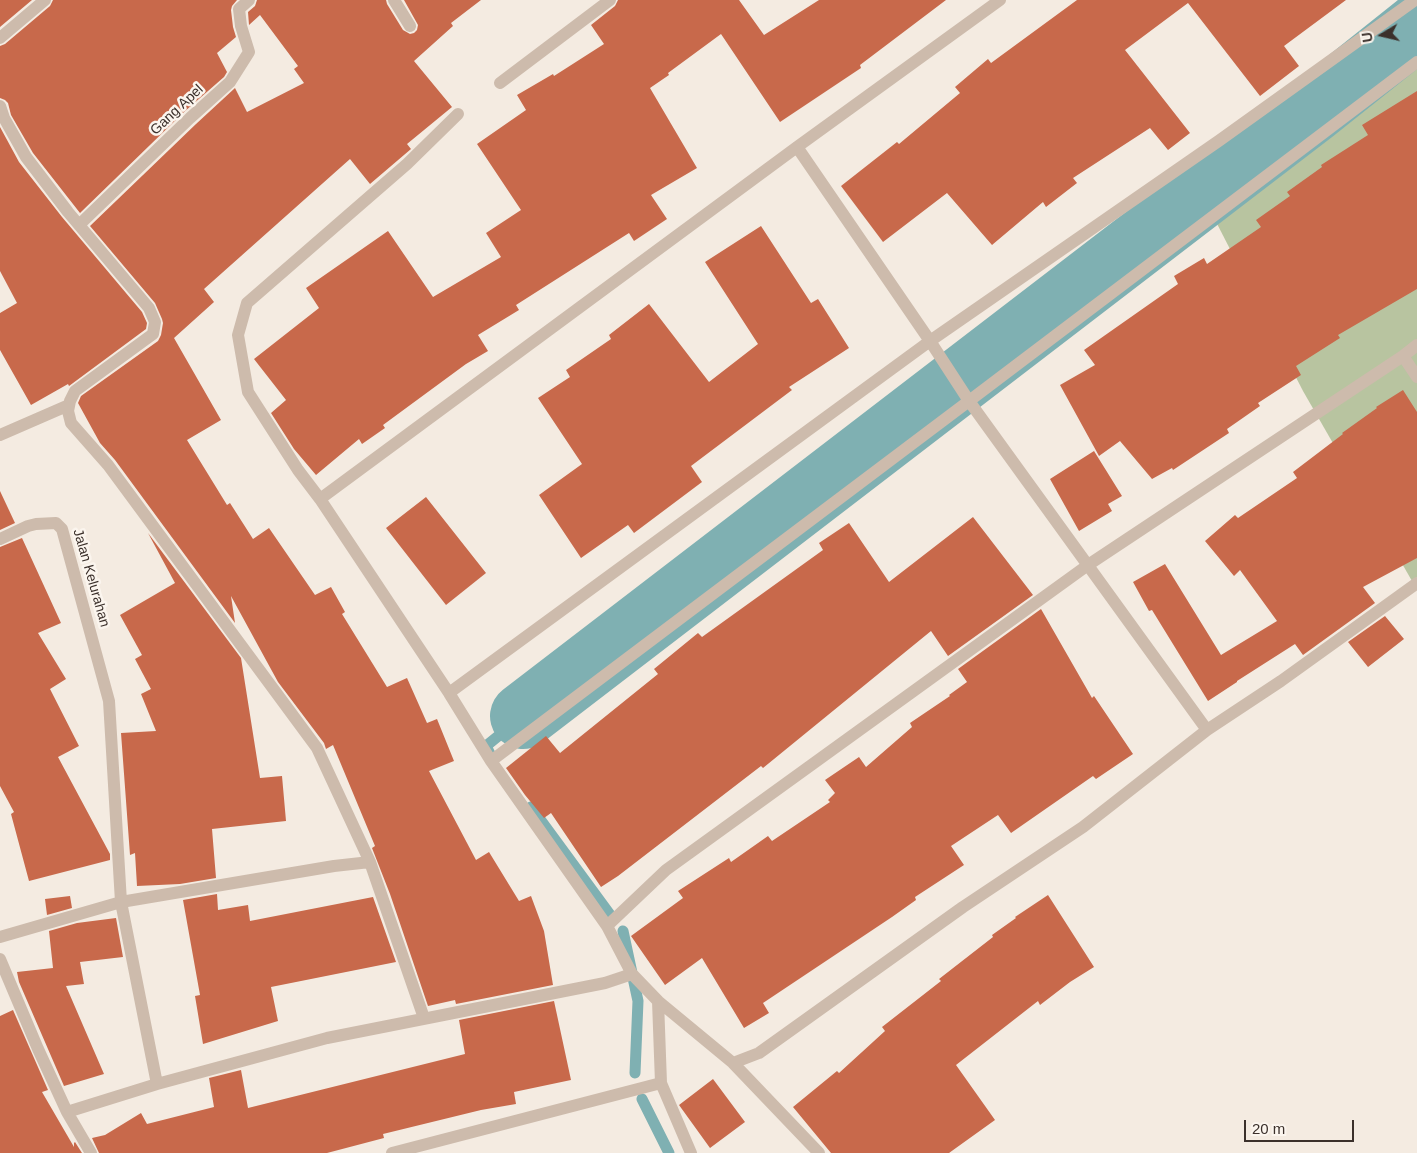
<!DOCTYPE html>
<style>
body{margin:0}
#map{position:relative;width:1417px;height:1153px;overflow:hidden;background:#f4ebe1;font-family:Helvetica,sans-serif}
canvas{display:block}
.north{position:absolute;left:1357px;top:10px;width:50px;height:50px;-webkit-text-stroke:4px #fbf5ee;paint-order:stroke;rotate:261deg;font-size:14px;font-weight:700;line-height:20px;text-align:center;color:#3b302b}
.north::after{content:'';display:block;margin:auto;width:18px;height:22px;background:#3b302b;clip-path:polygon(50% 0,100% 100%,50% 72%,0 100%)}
.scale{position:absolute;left:1244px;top:1120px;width:110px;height:22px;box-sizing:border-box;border:2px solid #3b302b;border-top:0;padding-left:6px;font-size:15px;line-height:18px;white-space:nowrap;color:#3b302b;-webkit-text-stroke:4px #fbf5ee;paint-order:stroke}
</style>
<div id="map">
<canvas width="1417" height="1153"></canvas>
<div class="north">U</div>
<div class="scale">20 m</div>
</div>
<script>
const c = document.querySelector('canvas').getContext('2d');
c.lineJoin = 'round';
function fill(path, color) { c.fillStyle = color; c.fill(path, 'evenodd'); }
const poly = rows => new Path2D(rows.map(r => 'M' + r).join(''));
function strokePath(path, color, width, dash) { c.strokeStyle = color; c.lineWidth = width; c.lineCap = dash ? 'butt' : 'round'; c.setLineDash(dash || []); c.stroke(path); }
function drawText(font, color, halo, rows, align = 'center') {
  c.font = font + ' Helvetica,sans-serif'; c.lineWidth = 5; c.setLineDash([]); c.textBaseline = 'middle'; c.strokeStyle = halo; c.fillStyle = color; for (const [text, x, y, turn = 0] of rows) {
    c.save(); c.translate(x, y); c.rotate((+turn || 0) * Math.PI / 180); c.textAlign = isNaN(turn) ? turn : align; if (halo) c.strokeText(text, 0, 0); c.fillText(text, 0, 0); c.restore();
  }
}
fill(poly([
 [1417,62,1417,577,1412,581,1303,391,1213,216]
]), '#b8c4a0');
strokePath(poly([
 [490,754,486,746,523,716],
 [531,807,611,916],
 [623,931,638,1001,635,1073],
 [642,1099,669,1153]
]), '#7fb0b2', 11);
strokePath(poly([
 [523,716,1313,110,1417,27]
]), '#7fb0b2', 66);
fill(poly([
 [0,0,32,0,0,27],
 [53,0,237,0,232,6,231,10,233,27,236,37,217,53,227,72,224,77,184,112,80,213,33,153,11,115,8,103,5,100,0,98,0,46,5,44,50,6],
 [257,0,386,0,387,4,403,30,410,34,414,33,417,30,418,25,404,0,481,0,451,23,453,26,414,61,452,107,407,144,411,149,370,184,350,159,204,289,214,302,174,338,221,420,187,440,227,505,230,503,253,539,269,528,315,595,331,587,345,612,342,614,387,687,407,678,427,723,437,719,454,761,429,771,476,860,489,852,519,901,531,896,544,931,553,985,456,1004,455,1000,428,1006,390,894,372,848,375,846,333,745,326,749,324,743,278,682,231,596,235,623,115,460,100,443,78,403,81,396,158,341,161,335,163,323,162,319,155,303,90,226,196,124,235,88,247,112,304,83,294,69,298,66,260,15,249,25,248,12,255,6],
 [618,0,739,0,764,35,819,0,946,0,860,65,861,68,780,122,721,34,668,73,669,75,650,88,697,168,651,195,667,219,634,241,629,233,516,305,519,310,478,335,488,351,466,364,383,425,385,428,362,444,359,439,316,475,294,449,271,413,286,400,254,359,319,308,306,288,388,231,433,297,501,257,486,233,521,210,477,144,526,110,517,95,553,74,554,76,604,44,591,25,615,6],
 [1077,0,1346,0,1284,46,1299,66,1260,96,1188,3,1125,50,1190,133,1168,150,1150,128,1073,178,1077,183,1046,207,1043,202,992,245,947,193,883,242,841,186,897,142,899,144,960,93,955,87,988,59,991,63],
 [1417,91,1417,289,1338,335,1340,338,1296,366,1301,375,1258,403,1260,406,1227,429,1229,433,1173,470,1172,468,1152,479,1120,441,1099,456,1060,385,1095,365,1084,350,1178,284,1174,276,1204,258,1207,264,1261,227,1256,220,1290,196,1287,192,1322,167,1321,165,1368,135,1362,125],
 [0,127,19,162,62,217,142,312,147,323,146,329,69,386,68,384,31,405,0,350,0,313,17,303,0,271],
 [761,226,811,303,818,299,849,348,789,387,792,390,691,466,702,482,634,533,628,525,581,558,539,495,582,464,538,398,570,377,566,370,611,339,609,335,649,304,709,382,758,344,705,262],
 [1403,390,1417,412,1417,558,1363,587,1375,603,1303,655,1295,644,1237,681,1237,682,1208,701,1152,610,1149,611,1133,582,1165,564,1221,655,1277,621,1240,570,1234,576,1205,541,1235,515,1238,518,1297,478,1293,472,1343,434,1342,433,1377,408,1376,407],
 [1094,451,1122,496,1108,504,1112,511,1079,531,1050,479],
 [0,491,15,523,0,530],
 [426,497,486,573,446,605,386,528],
 [973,517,1033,595,948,656,931,631,763,768,761,766,618,876,601,887,551,813,544,818,525,795,506,768,546,736,560,753,658,674,654,669,698,633,702,637,823,550,819,543,849,523,889,582],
 [148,533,241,658,260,778,282,776,286,821,212,829,216,878,180,884,137,886,135,853,130,855,121,733,156,731,141,694,151,689,135,659,142,655,120,615,175,583],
 [22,538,61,623,38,633,66,679,50,689,79,746,58,757,110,854,110,860,29,881,11,814,14,812,0,786,0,547],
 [1041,609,1092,698,1094,696,1133,754,1096,779,1093,776,1011,833,998,815,951,846,964,865,915,897,916,900,892,917,763,1003,769,1013,744,1028,702,958,665,985,631,936,683,898,678,891,729,858,731,862,768,836,772,841,830,802,828,800,835,793,825,780,859,757,866,767,912,727,910,723,950,696,949,695,967,682,958,669],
 [1385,616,1404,639,1368,667,1348,642],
 [217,894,218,910,248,905,250,921,373,897,396,962,271,987,278,1021,203,1044,195,996,200,995,183,900],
 [1048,895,1094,967,1070,982,1040,1005,1038,1001,956,1065,995,1120,949,1153,831,1153,793,1107,837,1071,839,1073,885,1031,882,1027,941,981,939,979,993,937,992,935,1016,918,1015,917],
 [70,896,72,908,47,915,45,899],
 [116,918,123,957,80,962,84,984,66,986,104,1074,64,1086,19,982,17,972,53,968,49,931,77,923],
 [554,1001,571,1080,514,1092,516,1104,481,1110,383,1134,384,1138,327,1153,99,1153,92,1138,105,1135,141,1113,147,1124,214,1107,209,1078,241,1070,248,1108,465,1054,459,1020],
 [13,1010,48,1090,42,1092,74,1147,74,1143,75,1142,82,1153,0,1153,0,1016],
 [713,1079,745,1122,710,1148,679,1105]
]), '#c8694b');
strokePath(poly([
 [394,0,410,26],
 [0,38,45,0],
 [500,83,610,0],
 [0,106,4,118,26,157,68,212,149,308,155,322,153,334,75,391,70,401,68,411,71,423,108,465,317,748,370,862,424,1018],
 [797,147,930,341,969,401,1207,730],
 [79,225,190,118,230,82,249,52,241,26,239,9,249,0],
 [1403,356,1417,377],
 [0,435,69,405],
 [320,499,298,470,248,392,238,335,247,303,407,164,458,114],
 [0,539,28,526,36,524,56,523,62,529,109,701,121,902,0,937],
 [449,693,930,341,1220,140,1415,0],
 [491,761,969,401,1417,62],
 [607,926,666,870,1088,565,1403,356,1417,345],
 [0,959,38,1049,67,1112,157,1084,327,1038,605,983,632,974],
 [658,1001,733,1063,819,1153],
 [733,1063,759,1053,963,907,1083,827,1207,730,1281,681,1417,583],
 [157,1084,121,902,334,866,370,862],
 [67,1112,91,1153],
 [392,1153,661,1083],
 [691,1153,661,1083,658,1001,632,974,607,926,491,761,449,693,320,499,797,147,1000,0]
]), '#cdbbac', 12);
drawText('14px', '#3b302b', '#fbf5ee', [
 ["Gang Apel",177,110,-43],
 ["Jalan Kelurahan",91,578,74]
]);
</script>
